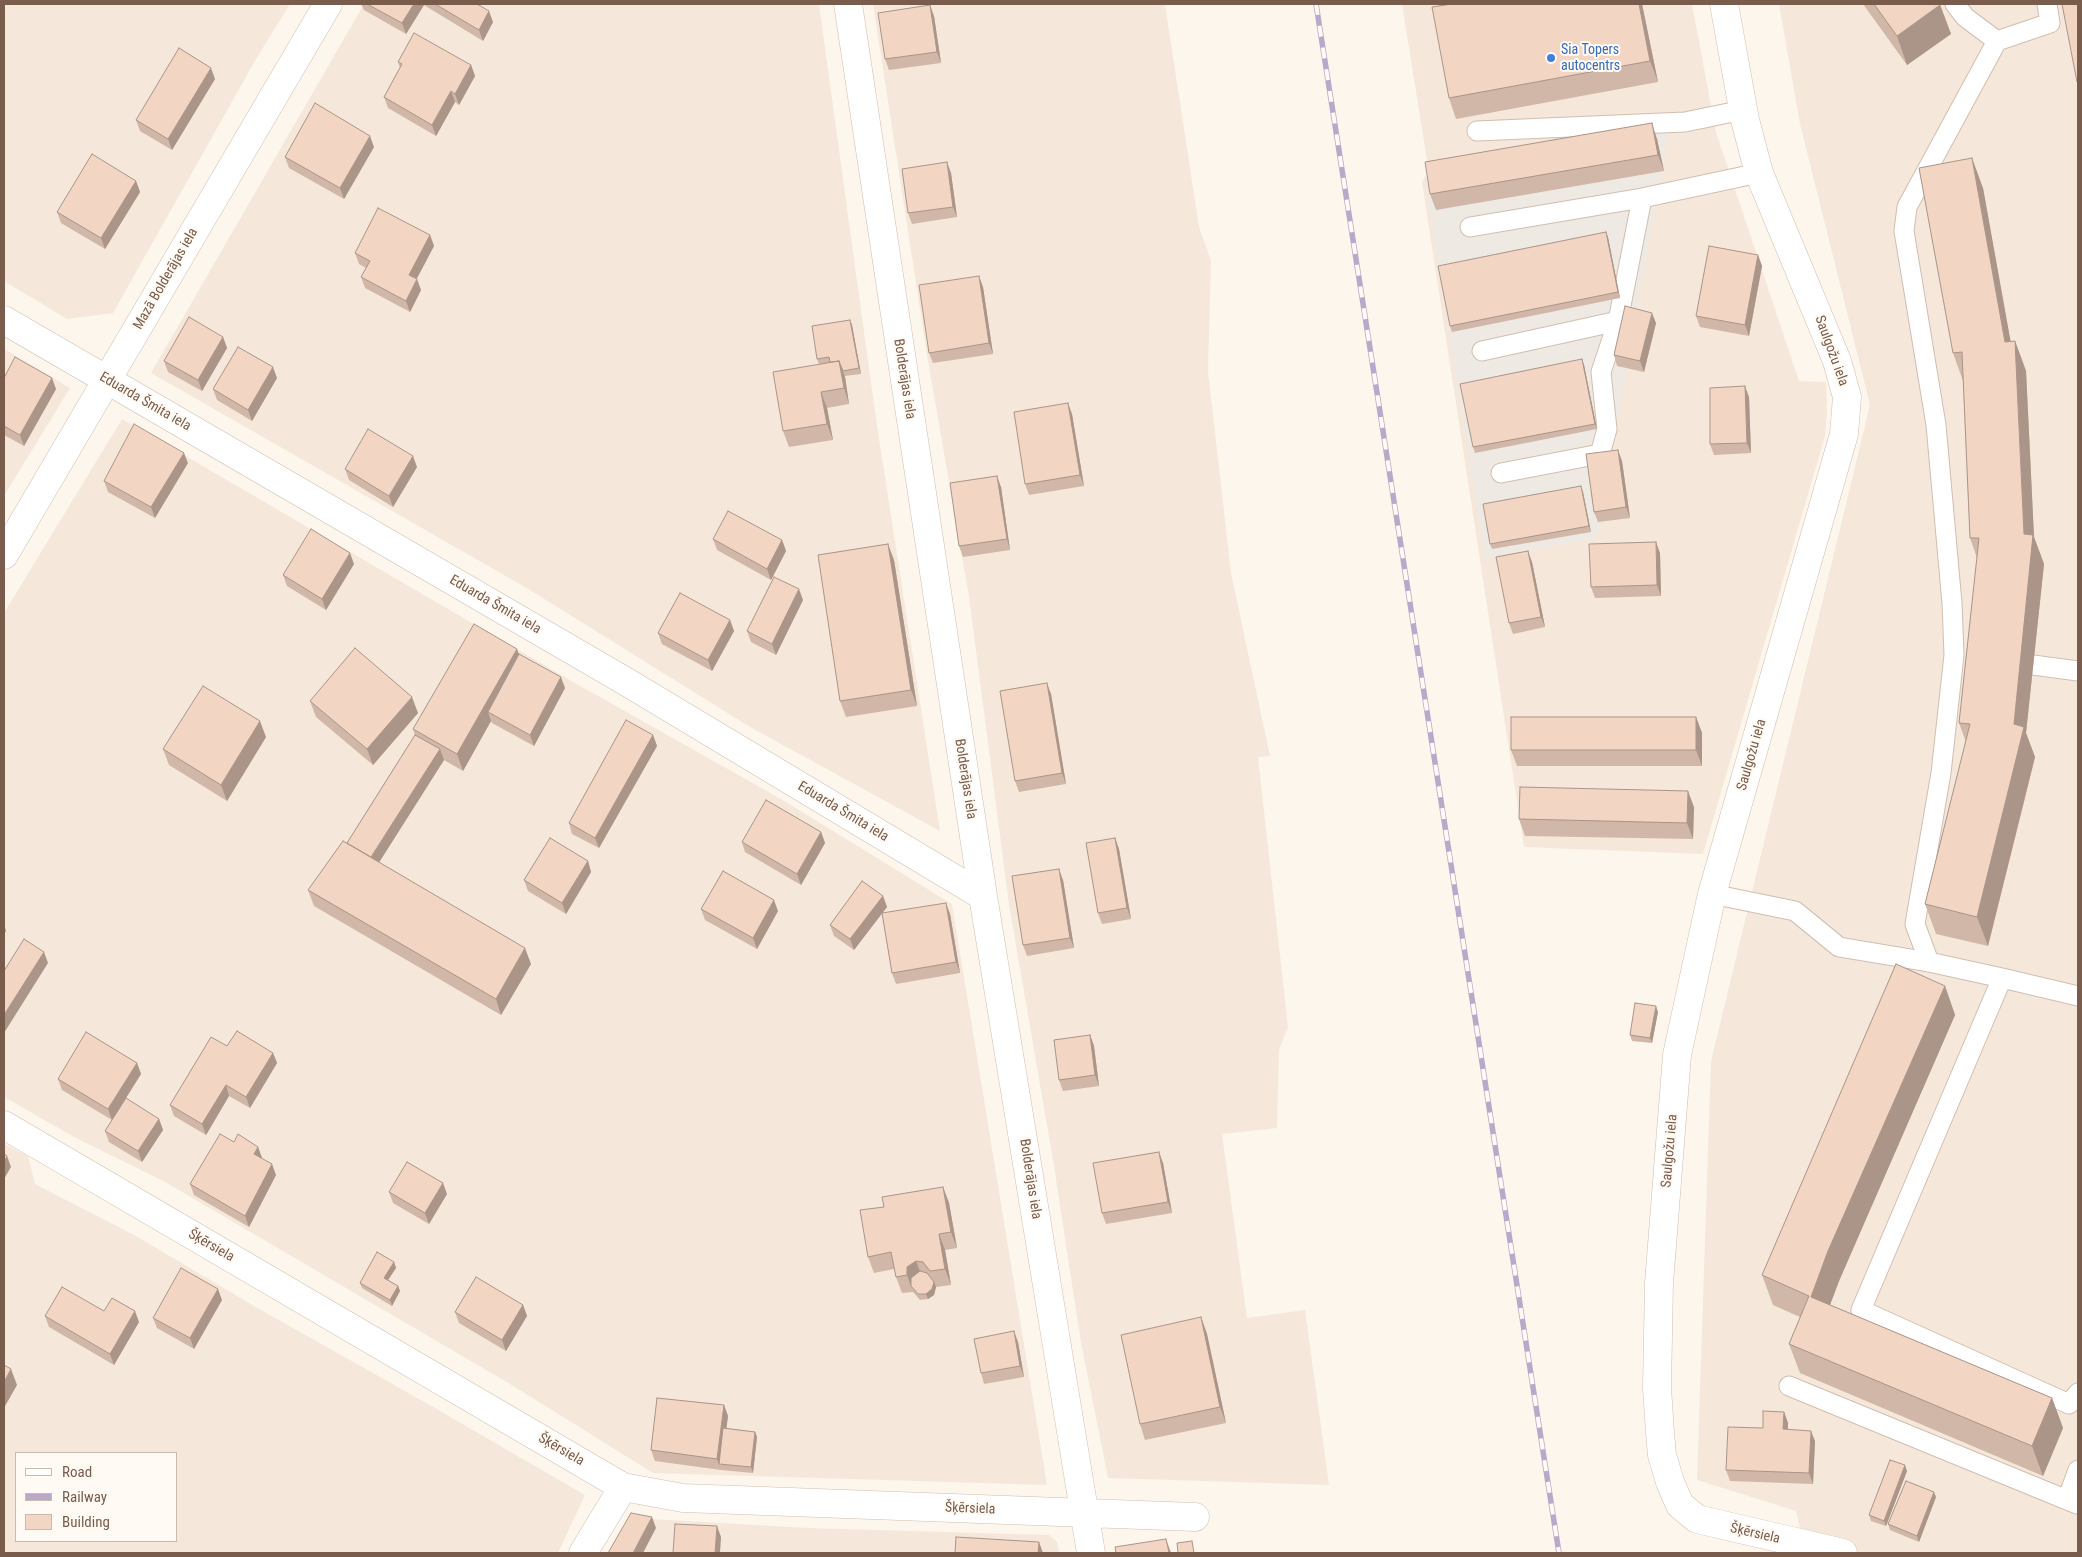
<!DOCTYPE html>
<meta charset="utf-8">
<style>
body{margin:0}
#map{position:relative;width:2082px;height:1557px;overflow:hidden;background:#fdf6ec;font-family:"Roboto Condensed",sans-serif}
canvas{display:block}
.frame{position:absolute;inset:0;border:5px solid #7a5c4d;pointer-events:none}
.legend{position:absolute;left:15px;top:1452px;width:162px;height:90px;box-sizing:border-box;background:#fffaf3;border:1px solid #cabbb1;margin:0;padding:6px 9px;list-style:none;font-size:15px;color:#7a5c4d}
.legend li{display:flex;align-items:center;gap:10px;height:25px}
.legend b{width:25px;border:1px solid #cabbb1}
</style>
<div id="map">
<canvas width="2082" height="1557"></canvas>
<div class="frame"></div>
<ul class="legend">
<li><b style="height:6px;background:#fff"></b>Road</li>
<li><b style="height:6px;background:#b9a8c9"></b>Railway</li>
<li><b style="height:14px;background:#f3d5c3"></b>Building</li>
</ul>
</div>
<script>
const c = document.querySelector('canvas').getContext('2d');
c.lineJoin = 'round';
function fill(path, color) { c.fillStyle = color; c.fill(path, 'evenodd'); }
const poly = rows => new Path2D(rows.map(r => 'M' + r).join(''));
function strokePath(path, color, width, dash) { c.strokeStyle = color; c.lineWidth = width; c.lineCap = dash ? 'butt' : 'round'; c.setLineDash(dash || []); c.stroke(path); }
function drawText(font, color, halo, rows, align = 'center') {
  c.font = font + ' "Roboto Condensed",sans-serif'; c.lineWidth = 4; c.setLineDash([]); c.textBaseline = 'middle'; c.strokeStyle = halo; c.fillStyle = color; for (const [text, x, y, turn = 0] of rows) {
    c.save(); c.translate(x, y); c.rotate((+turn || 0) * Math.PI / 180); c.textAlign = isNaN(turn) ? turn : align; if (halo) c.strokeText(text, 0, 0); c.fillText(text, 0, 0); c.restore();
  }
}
fill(poly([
 [4,4,290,4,256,59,113,313,67,319,4,281],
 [364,4,819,4,876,419,940,831,750,727,525,587,151,373],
 [873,4,1165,4,1199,227,1211,261,1208,371,1231,573,1270,756,1258,757,1288,1027,1279,1050,1277,1128,1222,1134,1247,1318,1305,1310,1329,1485,1108,1478,1081,1343,1053,1160,1009,905,969,597,928,361],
 [1402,4,1692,4,1716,132,1799,381,1826,382,1827,411,1825,436,1703,854,1524,847,1422,182,1429,173],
 [1779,4,2078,4,2078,1553,1805,1553,1796,1511,1697,1480,1711,1061,1870,405,1800,124],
 [4,349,70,388,4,496],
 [122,419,575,683,781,799,952,904,1047,1485,653,1473,510,1384,165,1182,74,1137,4,1097,4,613],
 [4,1144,28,1156,35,1184,136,1236,254,1306,428,1404,585,1495,558,1553,4,1553],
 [16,1453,176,1453,176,1541,16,1541],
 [634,1518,808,1528,1049,1535,1057,1542,1059,1553,611,1553]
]), '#f5e8da');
fill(poly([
 [1669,128,1597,538,1485,558,1424,177]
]), '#efe9e4');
const service = poly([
 [1955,4,1965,17,1997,41,2050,23,2047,4],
 [1477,131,1685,122,1743,110],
 [1470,227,1642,198,1759,173],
 [1482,351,1618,321],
 [1501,473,1600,454,1607,429,1601,372,1618,321,1642,198],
 [2033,665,2078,671],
 [1712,894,1795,911,1839,947,1929,962,2002,978],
 [1929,962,1915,924,1941,773,1954,655,1952,603,1936,425,1904,231,1907,207,1997,41],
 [2078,996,2002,978,1861,1310,2069,1404,2078,1393],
 [1789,1386,2067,1500],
 [2077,1504,2067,1500,2078,1470]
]);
const minor = poly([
 [848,4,983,896,1091,1553],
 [1724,4,1745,120,1759,173,1837,361,1847,397,1844,434,1712,894,1677,1055,1659,1283,1657,1388,1660,1433,1662,1455,1670,1482,1680,1505,1697,1519,1843,1553],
 [4,320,625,681,983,896],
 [4,555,328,4],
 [4,1125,623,1487,683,1498,1195,1517],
 [583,1553,623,1487]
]);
strokePath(service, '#d1beb0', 21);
strokePath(minor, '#d1beb0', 29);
strokePath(service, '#fff', 19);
strokePath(minor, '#fff', 28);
const rail = poly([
 [1316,4,1559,1553]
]);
strokePath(rail, '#b9a8c9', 5.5);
strokePath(rail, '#fffaf3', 4, [11]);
fill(poly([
 [361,4,477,4,493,22,483,41,424,5,406,34,364,10],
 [1642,4,1658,82,1456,119,1449,98],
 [1863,4,1940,4,1951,34,1907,65],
 [934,16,941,63,889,70,885,59],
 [398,62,471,65,475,76,459,105,455,102,436,136,388,108,384,97,400,68],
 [215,79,172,150,140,131,136,120],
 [1657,139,1664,171,1436,210,1430,194],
 [374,147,344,199,289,168,285,157],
 [951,173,957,217,912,224,908,213],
 [136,181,140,192,105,249,61,223,57,212],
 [1983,188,2010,341,2015,341,2026,371,2034,537,2044,564,2026,733,2035,757,1988,946,1936,934,1925,904,1966,742,1959,723,1977,558,1970,538,1963,381,1953,353],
 [430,235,434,246,416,279,421,290,410,312,365,288,361,277,366,268,359,264,355,253],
 [1608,237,1620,298,1452,332,1450,326],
 [1758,255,1762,266,1749,336,1700,327,1696,316],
 [983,287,993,354,933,363,929,353],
 [850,320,852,325,861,374,845,376,849,404,827,408,833,440,789,447,783,431,819,364,817,359],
 [1656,323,1644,372,1617,366,1614,355],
 [223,337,227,348,202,391,168,372,164,361],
 [1584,365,1597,429,1475,453,1473,447],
 [4,378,56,389,24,446,4,435],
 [277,378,252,421,217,400,213,389],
 [1749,397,1751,453,1714,455,1710,444],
 [1072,414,1084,486,1029,495,1025,484],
 [1622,461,1630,518,1598,522,1594,512],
 [188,463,155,518,108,492,104,481],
 [417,467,393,507,349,480,345,469],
 [1001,487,1010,550,963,557,959,546],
 [1583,492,1591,532,1492,549,1490,544],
 [713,539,782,540,786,551,771,580,717,550],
 [1660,553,1661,596,1595,598,1591,587],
 [894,560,917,706,846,717,840,701],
 [1532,562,1545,627,1513,634,1509,623],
 [354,564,326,610,287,586,283,575],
 [803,600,776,655,751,642,747,631],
 [730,620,734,631,712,671,662,644,658,633],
 [519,654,565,688,534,746,492,723,491,721,463,771,444,760,379,862,531,964,501,1015,314,906,308,890,347,843,415,735,413,729],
 [1051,694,1066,784,1019,792,1015,781],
 [310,701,418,713,373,765,316,717],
 [1696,717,1702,733,1702,766,1517,766,1511,750],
 [653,735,657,746,599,848,572,834,569,823],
 [266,737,227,801,169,765,163,749],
 [1694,807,1693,839,1525,836,1519,819],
 [821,832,825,843,801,885,745,852,742,842],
 [1115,838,1119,849,1131,919,1102,924,1098,913],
 [588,861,591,872,566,914,528,891,524,880],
 [1063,880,1074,948,1027,956,1023,945],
 [883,896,887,907,882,913,950,914,960,973,896,984,892,973,882,913,854,950,834,936,830,925],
 [701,909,778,911,757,949,705,920],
 [1945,986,1955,1015,1839,1281,1830,1305,2052,1398,2063,1428,2043,1476,1800,1373,1789,1344,1800,1317,1773,1305,1762,1275],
 [1658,1012,1652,1043,1632,1041,1630,1035],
 [1090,1035,1094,1046,1099,1086,1063,1091,1059,1080],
 [227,1046,273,1053,277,1063,250,1108,229,1096,206,1135,174,1116,170,1105],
 [137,1063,141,1074,113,1119,159,1119,163,1130,142,1162,109,1142,105,1131,112,1120,62,1090,58,1079],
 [234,1142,258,1147,262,1158,262,1159,276,1175,249,1227,194,1195,190,1184],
 [1163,1163,1172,1213,1106,1224,1102,1213],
 [943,1187,949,1203,957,1248,945,1250,951,1285,936,1287,934,1295,928,1299,920,1300,913,1292,902,1293,896,1277,894,1269,874,1273,868,1257,884,1207],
 [389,1192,447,1194,429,1224,393,1203],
 [394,1262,396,1268,388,1280,398,1286,400,1291,392,1306,362,1288,360,1283],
 [222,1300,194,1349,157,1328,153,1318],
 [523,1305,527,1316,506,1351,459,1323,455,1312],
 [104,1311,139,1322,114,1365,49,1327,45,1316],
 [1201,1317,1207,1334,1226,1423,1145,1440,1140,1424],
 [1018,1342,1024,1377,984,1384,981,1373],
 [724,1405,728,1416,726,1428,755,1432,757,1437,753,1473,721,1470,655,1461,651,1450],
 [1784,1412,1788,1423,1788,1429,1815,1441,1813,1484,1730,1481,1726,1470,1763,1428],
 [1907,1471,1886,1526,1871,1521,1869,1515],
 [1936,1497,1919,1542,1890,1530,1888,1524]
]), '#d1b7a8');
fill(poly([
 [414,4,423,4,424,5,406,34,402,23],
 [1639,4,1642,4,1658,82,1650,61],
 [930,5,934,16,941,63,937,52],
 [1940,5,1951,34,1907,65,1897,36],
 [489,11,493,22,483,41,479,30],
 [471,65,475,76,459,105,455,94],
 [211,68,215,79,172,150,168,139],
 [451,91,455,102,436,136,432,125],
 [1652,123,1657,139,1664,171,1658,155],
 [370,136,374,147,344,199,340,188],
 [1972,158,1983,188,2016,371,2005,342],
 [947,162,951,173,957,217,953,207],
 [136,181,140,192,105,249,101,238],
 [1606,232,1608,237,1620,298,1618,292],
 [430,235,434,246,413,286,409,275],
 [1758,255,1762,266,1749,336,1745,325],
 [979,276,983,287,993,354,989,343],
 [417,279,421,290,410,312,406,301],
 [1652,313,1656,323,1644,372,1640,361],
 [850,320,852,325,861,374,859,368],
 [223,337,227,348,202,391,198,380],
 [2015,341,2026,371,2034,537,2044,564,2026,733,2035,757,1988,946,1977,917,2014,724,2024,534],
 [1582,359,1584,365,1597,429,1595,424],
 [839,361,845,377,849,404,844,388],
 [273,367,277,378,252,421,248,410],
 [52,378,56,389,24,446,20,435],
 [1745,386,1749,397,1751,453,1747,443],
 [821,392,827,408,833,440,827,424],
 [1068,403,1072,414,1084,486,1080,475],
 [1618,450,1622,461,1630,518,1626,507],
 [184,453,188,463,155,518,151,507],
 [413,456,417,467,393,507,389,496],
 [997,476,1001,487,1010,550,1007,539],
 [1581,486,1583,492,1591,532,1589,526],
 [782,540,786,551,771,580,767,569],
 [1656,542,1660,553,1661,596,1657,585],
 [888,544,894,560,917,706,911,690],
 [1528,551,1532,562,1545,627,1541,617],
 [350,553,354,564,326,610,322,599],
 [799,589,803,600,776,655,772,644],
 [730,620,734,631,712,671,708,660],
 [517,649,523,665,488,712,491,721,463,771,457,754],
 [561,677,565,688,534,746,530,735],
 [1047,683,1051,694,1066,784,1062,773],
 [412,697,418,713,373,765,367,749],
 [1696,717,1702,733,1702,766,1696,750],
 [260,721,266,737,227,801,221,785],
 [653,735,657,746,599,848,595,838],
 [440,749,444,760,373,872,369,861],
 [1688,791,1694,807,1693,839,1687,823],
 [821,832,825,843,801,885,797,874],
 [1115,838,1119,849,1131,919,1127,908],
 [588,861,591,872,566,914,562,903],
 [1059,869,1063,880,1074,948,1070,938],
 [883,896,887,907,854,950,850,939],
 [774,900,778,911,757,949,753,938],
 [946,903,950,914,960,973,956,962],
 [4,924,6,931,4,935],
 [525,948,531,964,501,1015,496,999],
 [44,952,48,963,4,1033,4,1015],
 [1945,986,1955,1015,1839,1281,1822,1326,1811,1297,1828,1251],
 [1656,1006,1658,1012,1652,1043,1650,1038],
 [1090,1035,1094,1046,1099,1086,1095,1075],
 [273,1053,277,1063,250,1108,246,1097],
 [137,1063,141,1074,112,1120,108,1109],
 [226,1085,229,1096,206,1135,202,1124],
 [159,1119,163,1130,142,1162,138,1151],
 [258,1147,262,1158,258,1165,254,1154],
 [1159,1152,1163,1163,1172,1213,1168,1202],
 [7,1156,11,1167,4,1179,4,1162],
 [272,1164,276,1175,249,1227,245,1216],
 [443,1183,447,1194,429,1224,425,1213],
 [943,1187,949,1203,957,1248,951,1232],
 [939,1234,945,1250,951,1285,945,1269],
 [916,1261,922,1277,911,1286,907,1275,907,1267],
 [394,1262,396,1268,386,1283,384,1278],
 [934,1282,936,1287,934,1295,928,1299,926,1294],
 [398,1286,400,1291,392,1306,390,1300],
 [218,1289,222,1300,194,1349,190,1338],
 [523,1305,527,1316,506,1351,502,1340],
 [135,1311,139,1322,114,1365,110,1354],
 [1201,1317,1207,1334,1226,1423,1220,1407],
 [1014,1331,1018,1342,1024,1377,1020,1366],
 [11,1369,17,1385,4,1408,4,1382],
 [2052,1398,2063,1428,2043,1476,2032,1446],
 [724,1405,728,1416,722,1464,719,1464,717,1459],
 [1784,1412,1788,1423,1787,1440,1783,1429],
 [1811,1431,1815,1441,1813,1484,1809,1473],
 [755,1432,757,1437,753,1473,751,1467],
 [1905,1465,1907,1471,1886,1526,1884,1521],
 [1934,1492,1936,1497,1919,1542,1917,1536],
 [652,1517,656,1528,643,1553,633,1553],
 [717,1526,721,1537,720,1553,715,1553],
 [1166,1539,1170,1550,1171,1553,1169,1553],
 [1039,1542,1043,1553,1038,1553]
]), '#aa9588');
const building = poly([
 [367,4,414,4,402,23,367,4],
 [435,4,477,4,489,11,479,30,435,4],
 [1452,4,1639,4,1650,61,1449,98,1432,7,1452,4],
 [1874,4,1940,4,1940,5,1897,36,1874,4],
 [2062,4,2078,4,2078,82,2077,82,2062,4],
 [930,5,937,52,885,59,878,13,930,5],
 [414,33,471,65,455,94,451,91,432,125,384,97,402,64,398,62,414,33],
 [179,48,211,68,168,139,136,120,179,48],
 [315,103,370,136,340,188,285,157,315,103],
 [1652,123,1658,155,1430,194,1425,162,1652,123],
 [92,154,136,181,101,238,57,212,92,154],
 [1972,158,2005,342,2015,341,2024,534,2033,535,2014,724,2024,727,1977,917,1925,904,1970,724,1959,723,1979,538,1970,538,1962,352,1953,353,1919,168,1972,158],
 [947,162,953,207,908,213,902,169,947,162],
 [378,208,430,235,409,275,417,279,406,301,361,277,370,261,355,253,378,208],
 [1606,232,1618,292,1450,326,1438,266,1606,232],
 [1709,246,1758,255,1745,325,1696,316,1709,246],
 [979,276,989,343,929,353,919,285,979,276],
 [1625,306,1652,313,1640,361,1614,355,1625,306],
 [189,317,223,337,198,380,164,361,189,317],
 [850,320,859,368,843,371,839,361,830,362,829,357,817,359,812,326,850,320],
 [238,347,273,367,248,410,213,389,238,347],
 [15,357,52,378,20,435,4,426,4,378,15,357],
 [1582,359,1595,424,1473,447,1460,384,1582,359],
 [839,361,844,388,821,392,827,424,783,431,773,372,839,361],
 [1745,386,1747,443,1710,444,1710,388,1745,386],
 [1068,403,1080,475,1025,484,1014,412,1068,403],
 [134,424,184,453,151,507,104,481,134,424],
 [368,429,413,456,389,496,345,469,368,429],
 [1618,450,1626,507,1594,512,1586,454,1618,450],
 [997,476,1007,539,959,546,950,483,997,476],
 [1581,486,1589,526,1490,544,1483,504,1581,486],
 [728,511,782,540,767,569,713,539,728,511],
 [311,529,350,553,322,599,283,575,311,529],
 [1656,542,1657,585,1591,587,1589,544,1656,542],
 [888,544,911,690,840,701,818,555,888,544],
 [1528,551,1541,617,1509,623,1496,557,1528,551],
 [774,577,799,589,772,644,747,631,774,577],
 [680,593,730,620,708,660,658,633,680,593],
 [474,624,517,649,457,754,413,729,474,624],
 [355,648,412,697,367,749,310,701,355,648],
 [519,654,561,677,530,735,488,712,519,654],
 [1047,683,1062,773,1015,781,1000,691,1047,683],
 [203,686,260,721,221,785,163,749,203,686],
 [1511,717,1696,717,1696,750,1511,750,1511,717],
 [626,720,653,735,595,838,569,823,626,720],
 [415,735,440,749,371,857,347,843,415,735],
 [1520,787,1688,791,1687,823,1519,819,1520,787],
 [766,800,821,832,797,874,742,842,766,800],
 [550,838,588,861,562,903,524,880,550,838],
 [1115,838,1127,908,1098,913,1086,843,1115,838],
 [343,841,525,948,496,999,308,890,343,841],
 [1059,869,1070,938,1023,945,1012,876,1059,869],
 [723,871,774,900,753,938,701,909,723,871],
 [862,881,883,896,850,939,830,925,862,881],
 [946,903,956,962,892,973,882,913,946,903],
 [24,939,44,952,4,1015,4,971,24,939],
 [1896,964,1945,986,1828,1251,1811,1297,2052,1398,2032,1446,1789,1344,1809,1296,1762,1275,1896,964],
 [1635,1003,1656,1006,1650,1038,1630,1035,1635,1003],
 [237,1031,273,1053,246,1097,226,1085,202,1124,170,1105,211,1037,227,1046,237,1031],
 [86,1032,137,1063,108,1109,58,1079,86,1032],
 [1090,1035,1095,1075,1059,1080,1054,1040,1090,1035],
 [126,1098,159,1119,138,1151,105,1131,126,1098],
 [220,1134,234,1142,238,1134,258,1147,254,1154,272,1164,245,1216,190,1184,220,1134],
 [1159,1152,1168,1202,1102,1213,1093,1163,1159,1152],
 [4,1154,7,1156,4,1162,4,1154],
 [407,1162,443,1183,425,1213,389,1192,407,1162],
 [943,1187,951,1232,939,1234,945,1269,930,1271,923,1262,916,1261,907,1267,907,1275,896,1277,891,1252,868,1257,860,1210,884,1207,882,1197,943,1187],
 [377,1252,394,1262,384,1278,398,1286,390,1300,360,1283,377,1252],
 [181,1268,218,1289,190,1338,153,1318,181,1268],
 [920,1271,927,1273,934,1282,932,1289,926,1294,918,1294,911,1286,911,1278,920,1271],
 [476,1277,523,1305,502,1340,455,1312,476,1277],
 [62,1287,104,1311,112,1298,135,1311,110,1354,45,1316,62,1287],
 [1201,1317,1220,1407,1140,1424,1121,1335,1201,1317],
 [1014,1331,1020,1366,981,1373,974,1339,1014,1331],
 [4,1365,11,1369,4,1382,4,1365],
 [657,1398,724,1405,717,1459,651,1450,657,1398],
 [1763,1411,1784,1412,1783,1429,1811,1431,1809,1473,1726,1470,1728,1427,1763,1428,1763,1411],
 [723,1428,755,1432,751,1467,719,1464,723,1428],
 [1890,1460,1905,1465,1884,1521,1869,1515,1890,1460],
 [1906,1481,1934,1492,1917,1536,1888,1524,1906,1481],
 [631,1513,652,1517,633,1553,608,1553,631,1513],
 [675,1524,717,1526,715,1553,673,1553,675,1524],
 [956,1537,1039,1542,1038,1553,955,1553,956,1537],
 [1166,1539,1169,1553,1116,1553,1115,1547,1166,1539],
 [1192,1541,1194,1553,1178,1553,1177,1543,1192,1541]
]);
fill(building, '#f3d5c3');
strokePath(building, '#aa9588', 1);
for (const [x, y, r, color] of [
 [1551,58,5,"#3f7fe0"]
]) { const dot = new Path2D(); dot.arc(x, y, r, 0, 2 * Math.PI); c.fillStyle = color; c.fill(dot); strokePath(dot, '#fffaf3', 2); }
drawText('14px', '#366cbe', '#fffaf3', [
 ["Sia Topers",1561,50],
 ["autocentrs",1561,66]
], 'left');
drawText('14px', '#7a5c4d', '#fffaf3', [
 ["Mazā Bolderājas iela",166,279,-60],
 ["Saulgožu iela",1831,351,70],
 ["Bolderājas iela",904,379,81],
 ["Eduarda Šmita iela",145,402,30],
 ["Eduarda Šmita iela",495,605,30],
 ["Saulgožu iela",1752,755,-74],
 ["Bolderājas iela",965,779,81],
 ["Eduarda Šmita iela",843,812,31],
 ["Saulgožu iela",1670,1151,-85],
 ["Bolderājas iela",1030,1179,81],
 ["Šķērsiela",211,1246,30],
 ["Šķērsiela",561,1450,30],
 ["Šķērsiela",970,1509,2],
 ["Šķērsiela",1755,1534,13]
]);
</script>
